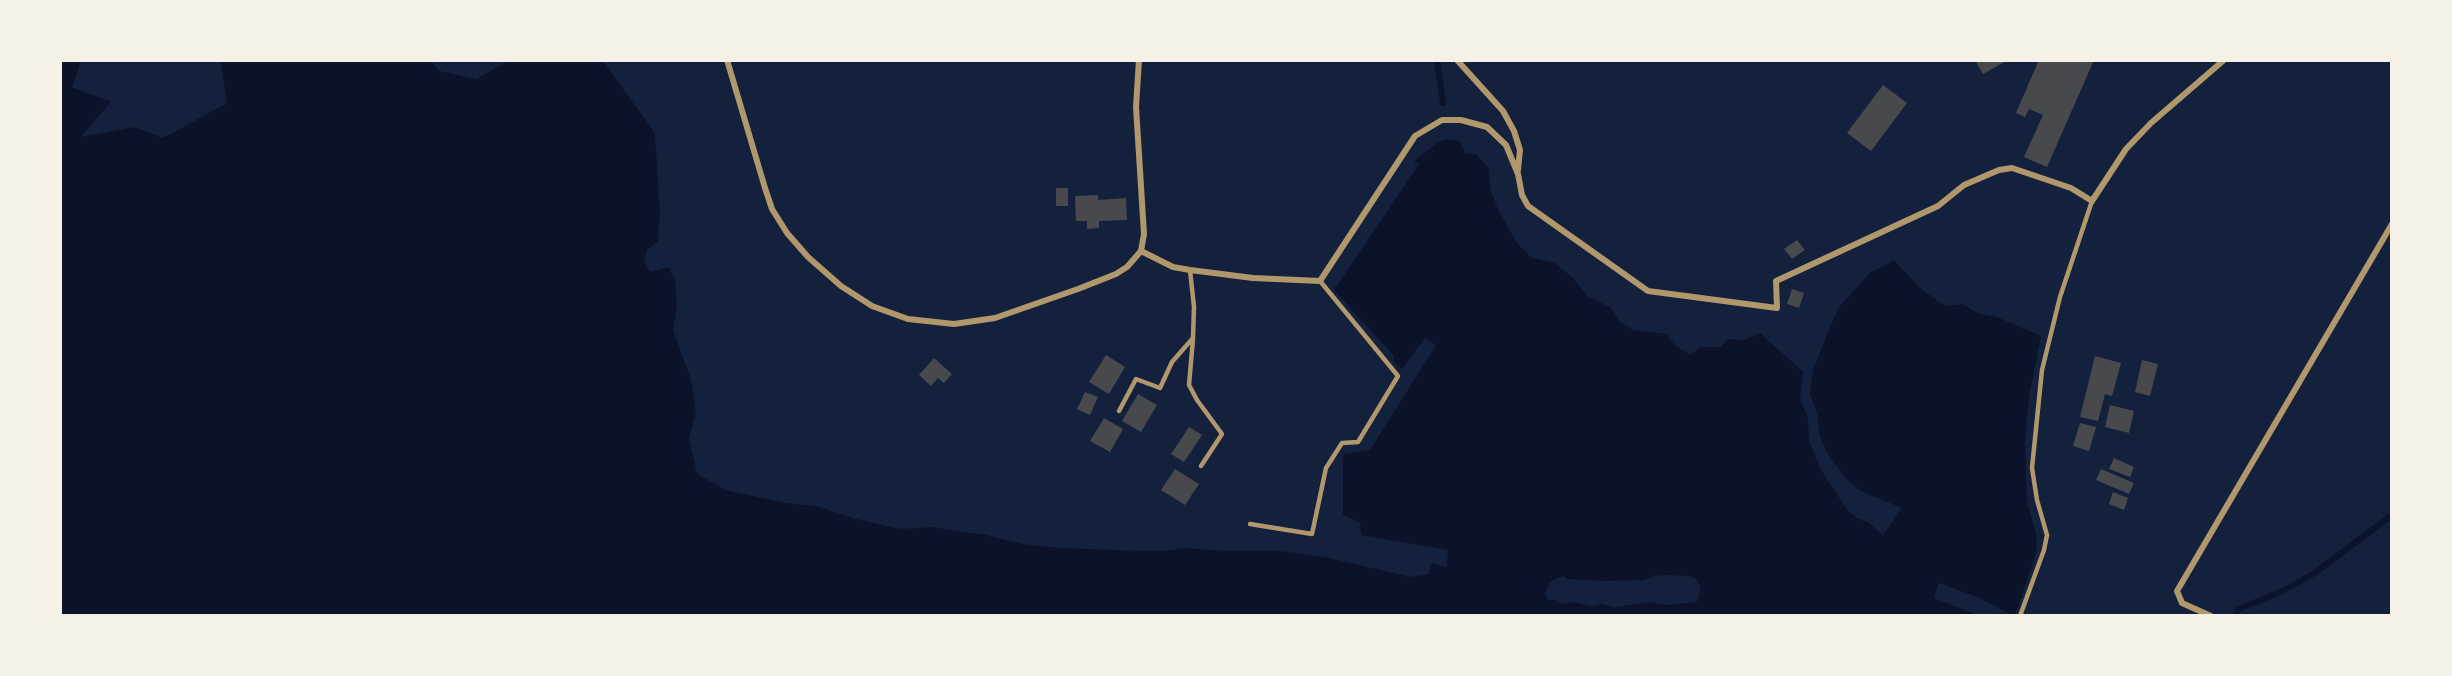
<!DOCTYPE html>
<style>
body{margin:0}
#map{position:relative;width:2452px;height:676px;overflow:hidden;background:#14213d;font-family:Bitter,serif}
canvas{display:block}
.frame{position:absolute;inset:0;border:62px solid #f6f1e7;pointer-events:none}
</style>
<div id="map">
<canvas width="2452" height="676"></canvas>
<div class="frame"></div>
</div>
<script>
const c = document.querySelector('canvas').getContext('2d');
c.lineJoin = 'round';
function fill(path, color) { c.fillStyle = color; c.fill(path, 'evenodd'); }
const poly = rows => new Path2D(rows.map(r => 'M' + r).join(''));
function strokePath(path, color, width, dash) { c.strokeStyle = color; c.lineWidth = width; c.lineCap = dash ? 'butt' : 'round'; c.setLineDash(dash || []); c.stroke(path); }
fill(poly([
 [60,60,81,60,72,87,111,102,81,137,134,127,163,138,227,103,220,60,430,60,440,71,476,79,510,60,596,60,605,64,655,133,660,215,658,241,647,250,644,261,650,272,669,267,675,279,677,307,673,330,691,380,696,412,689,438,697,474,726,490,786,503,816,506,857,519,900,529,930,527,986,535,1028,545,1062,548,1142,551,1164,551,1186,548,1224,551,1281,551,1325,557,1411,577,1429,574,1432,563,1447,567,1448,550,1361,535,1360,522,1343,515,1343,459,1344,454,1370,450,1436,345,1425,338,1402,369,1393,361,1394,356,1334,290,1419,164,1414,161,1437,143,1448,139,1460,141,1465,153,1476,154,1488,167,1491,191,1499,212,1517,243,1532,258,1553,262,1573,278,1588,297,1610,307,1619,321,1633,330,1666,334,1675,345,1690,355,1700,347,1720,347,1728,339,1744,340,1760,333,1803,372,1800,400,1808,417,1809,440,1821,470,1848,511,1857,518,1868,522,1883,535,1902,508,1860,491,1846,479,1826,451,1820,437,1817,414,1810,394,1813,370,1838,308,1870,273,1894,260,1920,288,1939,302,1948,306,1963,304,1977,313,1997,317,2041,336,2029,395,2025,444,2027,501,2037,537,2036,553,2015,616,1977,597,1939,583,1934,598,1980,616,60,616]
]), '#0b132b');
fill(poly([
 [1665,575,1689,576,1696,579,1701,587,1697,602,1667,605,1649,602,1615,607,1601,604,1592,606,1573,602,1562,604,1557,600,1548,600,1545,595,1549,582,1563,576,1569,579,1603,581,1644,580,1653,576]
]), '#14213d');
strokePath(poly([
 [1437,60,1443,103],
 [2235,616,2239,609,2287,589,2316,572,2392,515]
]), '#0b132b', 6);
fill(poly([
 [1975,60,2008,60,1983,74],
 [2039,60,2094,60,2047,167,2024,157,2043,115,2029,109,2025,117,2016,113],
 [1883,85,1907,103,1871,151,1847,133],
 [1056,188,1068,188,1068,206,1056,206],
 [1098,195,1098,200,1126,198,1127,220,1099,221,1099,228,1087,229,1087,221,1076,221,1075,196],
 [1797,240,1805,250,1792,259,1784,249],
 [1792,289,1804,293,1799,308,1787,304],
 [1106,355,1125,367,1109,394,1089,382],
 [2095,356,2121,363,2112,396,2105,394,2098,421,2080,417],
 [934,358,952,374,944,383,938,378,931,386,919,375],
 [2142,360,2158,364,2150,396,2135,392],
 [1085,392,1098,397,1090,415,1077,409],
 [1138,394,1157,405,1141,432,1122,421],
 [2110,405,2134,411,2129,433,2105,427],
 [1104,418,1123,429,1110,452,1090,441],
 [2080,423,2096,427,2089,451,2073,446],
 [1189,427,1202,435,1184,462,1171,454],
 [2114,458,2134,467,2130,477,2109,469],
 [1175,469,1199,484,1185,505,1161,490],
 [2101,469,2134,483,2129,494,2096,480],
 [2113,492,2128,498,2124,510,2109,504]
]), '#48494c');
strokePath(poly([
 [1193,339,1189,385,1197,400,1222,434,1201,466],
 [1119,411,1136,379,1160,388,1172,362,1193,338,1194,307,1190,270],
 [1250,524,1312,534,1326,468,1342,443,1358,442,1398,376,1320,281],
 [2020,616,2044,550,2047,535,2037,500,2032,468,2042,370,2060,297,2092,201]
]), '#b1986c', 4.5);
strokePath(poly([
 [727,60,765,188,772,209,787,233,808,257,841,286,872,306,908,319,954,324,995,318,1078,289,1116,274,1127,267,1141,251,1144,234,1136,107,1139,60],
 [1457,60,1503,111,1514,131,1520,150,1518,170],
 [1141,251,1173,267,1190,270,1253,278,1320,281,1415,136,1442,120,1461,120,1487,127,1506,145,1518,174,1522,195,1528,206,1648,291,1777,308,1776,281,1938,206,1964,185,1999,170,2012,168,2071,188,2092,201,2126,149,2151,123,2224,60],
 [2211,616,2182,603,2177,591,2392,224]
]), '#b1986c', 6);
</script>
